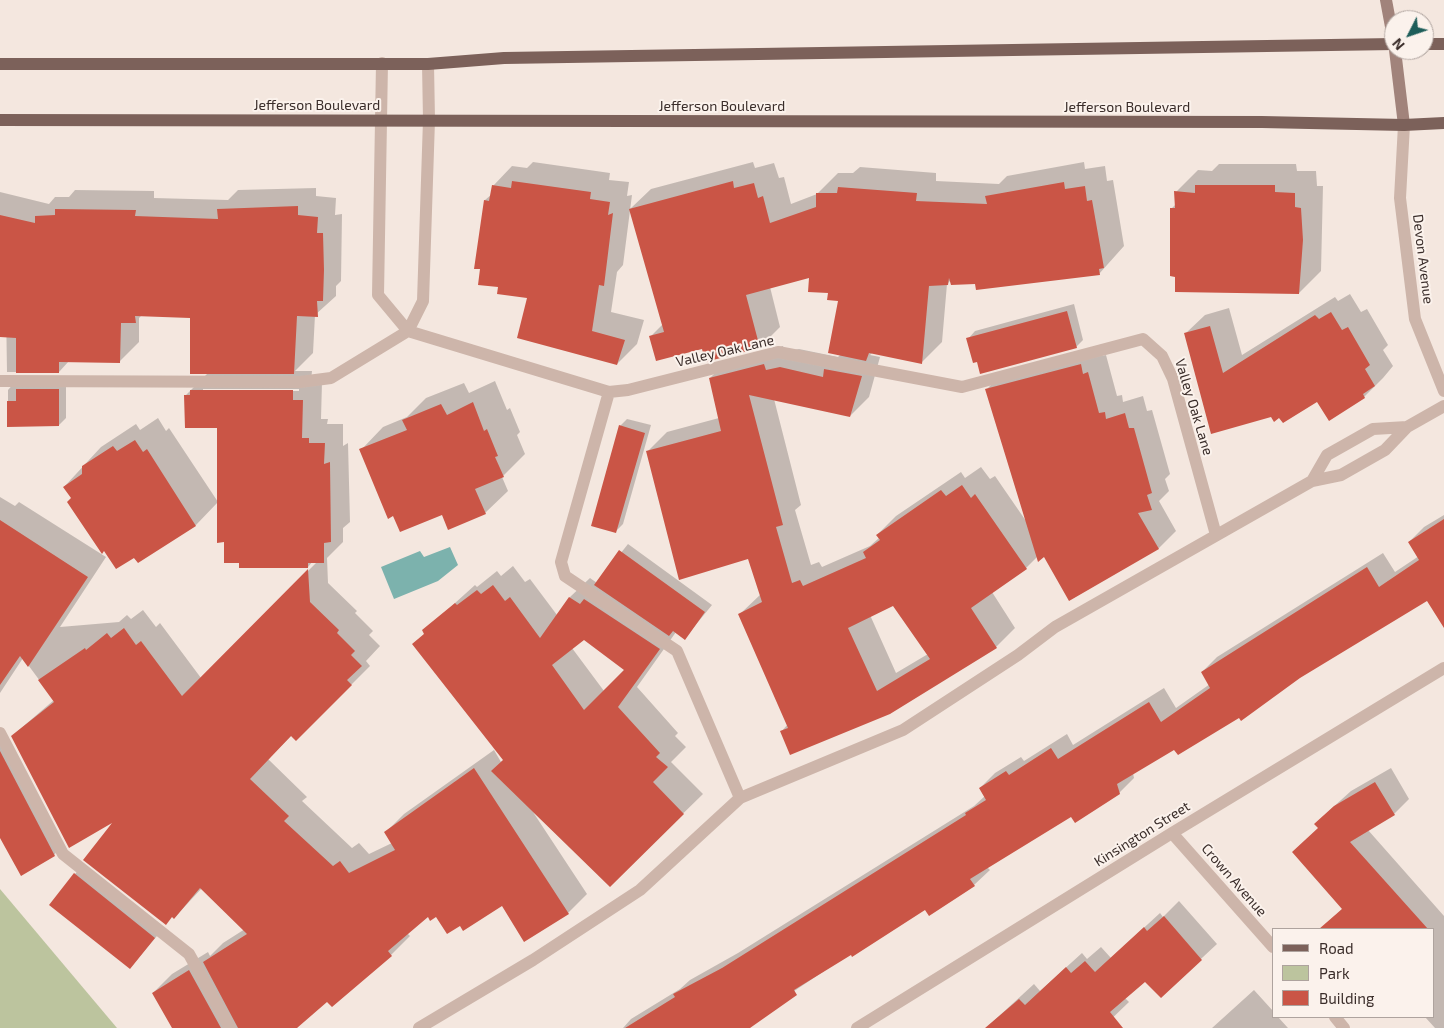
<!DOCTYPE html>
<style>
body{margin:0}
#map{position:relative;width:1444px;height:1028px;overflow:hidden;background:#f4e7df;font-family:"Exo 2",sans-serif}
canvas{display:block}
.legend{position:absolute;left:1272px;top:928px;width:162px;height:90px;box-sizing:border-box;background:#fbf2ec;border:1px solid #aea39e;margin:0;padding:6px 9px;list-style:none;font-size:15px;color:#3a2d2a}
.legend li{display:flex;align-items:center;gap:10px;height:25px}
.legend b{width:25px;border:1px solid #aea39e}
.north{position:absolute;left:1384px;top:10px;width:50px;height:50px;box-sizing:border-box;background:#fbf2ec;border:1px solid #aea39e;border-radius:50%;rotate:229deg;font-size:14px;font-weight:700;line-height:20px;text-align:center;color:#3a2d2a}
.north::after{content:'';display:block;margin:auto;width:18px;height:22px;background:#1d5d59;clip-path:polygon(50% 0,100% 100%,50% 72%,0 100%)}
</style>
<div id="map">
<canvas width="1444" height="1028"></canvas>
<ul class="legend">
<li><b style="height:6px;background:#7c615a"></b>Road</li>
<li><b style="height:14px;background:#bcc49e"></b>Park</li>
<li><b style="height:14px;background:#ca5546"></b>Building</li>
</ul>
<div class="north">N</div>
</div>
<script>
const c = document.querySelector('canvas').getContext('2d');
c.lineJoin = 'round';
function fill(path, color) { c.fillStyle = color; c.fill(path, 'evenodd'); }
const poly = rows => new Path2D(rows.map(r => 'M' + r).join(''));
function strokePath(path, color, width, dash) { c.strokeStyle = color; c.lineWidth = width; c.lineCap = dash ? 'butt' : 'round'; c.setLineDash(dash || []); c.stroke(path); }
function drawText(font, color, halo, rows, align = 'center') {
  c.font = font + ' "Exo 2",sans-serif'; c.lineWidth = 4; c.setLineDash([]); c.textBaseline = 'middle'; c.strokeStyle = halo; c.fillStyle = color; for (const [text, x, y, turn = 0] of rows) {
    c.save(); c.translate(x, y); c.rotate((+turn || 0) * Math.PI / 180); c.textAlign = isNaN(turn) ? turn : align; if (halo) c.strokeText(text, 0, 0); c.fillText(text, 0, 0); c.restore();
  }
}
fill(poly([
 [0,889,117,1028,0,1028]
]), '#bcc49e');
fill(poly([
 [450,547,458,565,438,581,394,599,381,567,420,551,424,557]
]), '#7cb2ad');
fill(poly([
 [533,162,610,173,609,180,629,182,627,196,632,195,623,265,617,272,611,312,644,320,637,344,617,364,529,297,499,286,485,200,492,194,493,186,512,166,527,168],
 [753,162,755,168,774,163,779,178,784,177,791,204,817,194,838,173,853,173,860,167,936,173,936,181,999,184,1007,176,1084,162,1085,169,1105,166,1107,181,1113,180,1124,246,1099,274,976,283,951,280,947,284,942,342,922,362,873,352,870,355,880,357,869,397,850,416,774,399,801,505,795,510,811,565,819,562,822,567,870,546,879,538,877,535,896,516,961,472,965,478,981,467,990,479,995,476,1026,521,986,390,1004,372,1106,355,1117,396,1122,395,1123,402,1143,396,1147,411,1152,410,1170,474,1165,479,1169,491,1159,501,1176,531,1159,548,1070,600,1044,556,1037,557,1026,568,992,592,1015,628,996,647,781,732,788,724,740,614,761,594,749,558,648,451,667,432,719,418,710,378,729,359,783,346,785,352,799,349,838,357,841,354,840,300,810,276,770,287,780,327,760,347,703,347,651,336,663,324,630,209,651,189],
 [893,604,928,654,896,673,870,615],
 [1219,164,1296,164,1297,171,1316,171,1317,186,1323,186,1321,271,1299,293,1171,209,1176,204,1176,192,1198,170,1212,171],
 [316,188,316,196,336,198,335,215,342,214,341,281,336,286,336,296,315,315,313,353,295,371,312,371,311,381,322,382,321,419,328,419,327,424,343,424,343,446,348,443,350,522,343,528,343,542,327,558,328,583,357,611,355,613,373,631,369,635,380,646,366,661,370,666,296,740,292,735,268,759,307,797,302,801,352,848,359,843,369,854,392,843,385,833,404,814,494,750,501,762,504,760,414,644,425,633,424,631,475,585,477,587,497,571,501,576,513,566,525,582,530,579,557,615,570,597,590,578,597,583,628,544,712,605,685,638,676,632,637,687,678,733,675,736,686,747,671,762,703,794,610,885,533,812,587,894,568,913,502,904,460,924,436,915,428,915,407,933,410,936,391,955,290,1028,174,1028,153,993,172,974,208,952,210,956,223,943,245,929,202,888,174,918,116,818,12,736,54,700,23,658,0,693,0,497,15,506,19,502,106,557,60,627,119,622,127,615,131,619,143,610,156,627,160,623,201,678,317,562,313,561,308,567,219,426,186,395,209,372,191,316,142,315,139,318,139,342,120,361,69,361,59,372,7,372,6,308,0,330,0,192,49,204,55,197,69,197,75,190,154,191,154,198,228,200,238,190],
 [203,389,299,389,299,391,203,391],
 [584,639,625,669,604,691,572,648],
 [1350,294,1361,312,1367,309,1388,345,1383,350,1393,366,1383,378,1364,397,1317,401,1280,417,1271,415,1212,433,1186,333,1205,315,1229,308,1242,355,1335,297,1338,301],
 [1074,304,1083,340,1076,347,978,361,968,339,975,331],
 [495,381,507,410,510,408,520,432,517,435,525,454,502,477,508,491,485,513,442,514,361,450,383,427,407,417,426,398,464,383,469,393],
 [15,382,66,382,66,418,59,425,8,426,8,390],
 [158,418,166,431,169,428,218,502,196,525,138,562,72,498,64,487,101,447,136,424,140,430],
 [627,419,651,425,623,524,616,531,620,426],
 [1444,515,1444,586,1239,716,1175,748,1133,773,1134,778,1119,793,1072,815,987,867,990,870,974,885,925,908,851,953,739,1028,623,1028,631,1019,680,989,690,980,738,953,974,806,985,796,980,788,995,773,1021,757,1024,761,1067,734,1073,745,1164,688,1176,708,1210,684,1202,672,1217,657,1383,553,1395,572,1419,556,1409,542,1424,527],
 [0,744,61,847,54,855,0,836],
 [1391,768,1409,799,1394,814,1368,830,1444,916,1444,1028,1435,1028,1425,1017,1433,1017,1433,929,1343,929,1333,918,1343,908,1319,827,1331,809,1351,791],
 [82,866,162,930,130,968,75,874],
 [1179,901,1217,944,1161,996,1145,980,1125,998,1129,1002,1102,1028,986,1028,1034,984,1040,991,1082,953,1087,959,1101,947,1111,958,1160,913,1163,917],
 [1254,990,1273,1011,1273,1017,1278,1017,1288,1028,1212,1028]
]), '#0003');
fill(poly([
 [512,181,591,192,590,199,610,202,608,215,613,213,604,286,599,285,592,331,625,340,617,365,517,338,527,298,497,294,498,287,478,285,480,269,474,269,484,200,489,201,492,185,511,188],
 [733,181,734,188,754,183,758,198,763,196,770,223,816,207,816,193,837,193,838,187,917,193,916,201,987,204,985,196,1064,182,1065,189,1085,186,1087,201,1092,200,1104,268,1099,269,1100,275,976,290,975,284,951,285,949,278,948,285,929,286,922,364,869,353,866,361,828,353,838,301,827,300,828,293,808,292,809,278,746,295,760,348,705,362,702,349,656,361,649,336,664,332,629,209],
 [1195,185,1275,185,1275,192,1295,193,1295,207,1301,208,1303,240,1299,294,1175,292,1175,277,1170,276,1170,208,1175,208,1174,191,1195,193],
 [298,206,298,215,318,217,317,233,323,233,324,270,323,301,317,301,318,317,297,316,294,374,190,374,190,318,135,316,136,323,121,323,120,363,59,362,59,373,16,373,16,338,0,337,0,215,35,223,35,216,55,215,55,209,136,210,135,216,218,219,217,209],
 [1067,311,1077,348,980,374,977,362,973,363,966,338],
 [1331,312,1342,330,1348,327,1370,365,1365,369,1375,386,1363,394,1365,398,1329,421,1317,402,1283,423,1279,418,1274,422,1271,417,1211,434,1184,333,1210,326,1223,373,1315,315,1319,319],
 [764,364,766,370,780,367,823,377,824,369,862,376,850,417,749,395,783,525,776,527,792,583,800,580,803,586,866,558,863,552,880,540,876,535,941,490,946,496,962,485,971,498,975,494,1027,569,971,608,997,648,890,714,790,755,780,731,788,728,738,614,762,602,748,559,679,580,646,451,721,431,709,378],
 [893,606,930,659,877,691,848,628],
 [1081,364,1083,374,1088,372,1099,413,1105,412,1106,419,1125,413,1129,428,1134,428,1152,493,1147,495,1152,510,1138,513,1159,549,1069,601,1044,557,1038,562,985,389],
 [16,389,59,389,59,426,7,427,7,401,16,401],
 [190,390,293,390,293,400,303,400,302,438,309,438,309,443,325,443,324,464,330,462,331,542,324,543,324,563,308,563,308,568,239,568,239,563,224,563,224,542,217,543,217,428,185,428,184,395,190,395],
 [473,402,484,431,487,429,498,456,495,457,504,477,475,489,486,514,448,530,442,515,400,532,393,516,388,519,359,449,407,430,402,420,441,404,447,415],
 [619,425,645,433,616,533,591,526],
 [135,440,143,452,147,449,196,526,138,563,134,558,116,569,104,551,102,554,67,502,71,498,63,487,82,474,82,466,113,446,117,451],
 [1444,519,1444,628,1427,601,1300,678,1241,721,1239,718,1178,755,1174,750,1117,784,1120,794,1075,823,1071,817,970,879,975,886,929,916,925,910,852,957,851,955,794,990,797,995,750,1028,625,1028,675,997,673,994,722,968,966,815,965,813,986,800,979,788,1006,771,1009,775,1051,748,1058,759,1149,702,1161,722,1210,688,1201,672,1367,567,1379,587,1419,560,1408,542],
 [0,520,88,577,28,667,20,656,0,685],
 [619,550,705,612,685,640,673,631,669,636,594,585],
 [308,569,310,602,339,630,337,633,355,651,351,655,362,666,347,680,352,685,296,741,291,736,250,779,289,816,284,821,333,866,340,861,349,873,395,850,384,832,474,768,569,914,524,942,502,906,463,931,460,926,447,934,436,917,430,921,428,917,388,951,392,956,332,1007,327,1002,297,1028,238,1028,203,962,247,934,200,888,174,919,172,917,166,925,83,860,112,823,69,848,11,736,54,702,38,680,85,648,86,650,107,633,111,638,124,628,136,645,141,641,182,696],
 [493,585,505,601,510,597,540,638,569,597,580,604,584,599,660,649,618,707,660,753,656,757,668,767,653,782,684,814,610,887,491,771,503,760,412,644,424,634,422,630,455,603,457,605,477,590,481,594],
 [584,640,624,670,584,710,552,665],
 [0,751,55,856,21,876,0,838],
 [1375,782,1395,815,1350,842,1428,929,1319,929,1342,909,1292,852,1318,828,1314,824,1334,806],
 [74,873,155,938,130,969,49,905],
 [1164,916,1202,960,1161,998,1145,982,1110,1012,1123,1028,985,1028,1019,999,1025,1005,1066,967,1071,973,1085,961,1095,972,1144,927,1147,931],
 [189,970,221,1028,172,1028,152,993]
]), '#ca5546');
strokePath(poly([
 [382,63,378,295,408,331,423,301,429,120,428,64],
 [0,381,300,382,331,378,408,331,609,392],
 [1312,481,1327,455,1343,446,1373,429,1407,427],
 [0,733,63,854,189,954,230,1028],
 [740,798,677,651,565,576,561,562,609,392,628,390,778,352,962,387,1143,339,1162,356,1173,379,1216,535],
 [419,1028,533,960,640,890,740,798,903,730,1018,655,1055,627,1312,481,1341,475,1385,450,1407,427,1444,406]
]), '#cdb5aa', 12);
strokePath(poly([
 [1404,125,1400,198,1415,319,1444,391],
 [1172,833,1273,947],
 [1335,1017,1344,1028],
 [857,1028,1172,833,1444,668]
]), '#cdb5aa', 12);
strokePath(poly([
 [1386,0,1394,43],
 [1395,50,1404,125]
]), '#a1837b', 12);
strokePath(poly([
 [1424,44,1444,44],
 [0,64,428,64,504,58,1394,44],
 [0,120,1262,122,1404,125,1444,123]
]), '#7c615a', 12);
drawText('14px', '#3a2d2a', '#fbf2ec', [
 ["Jefferson Boulevard",317,105],
 ["Jefferson Boulevard",722,106],
 ["Jefferson Boulevard",1127,107],
 ["Devon Avenue",1423,259,83],
 ["Valley Oak Lane",725,351,-13],
 ["Valley Oak Lane",1194,407,73],
 ["Kinsington Street",1142,834,-32],
 ["Crown Avenue",1234,880,49]
]);
</script>
